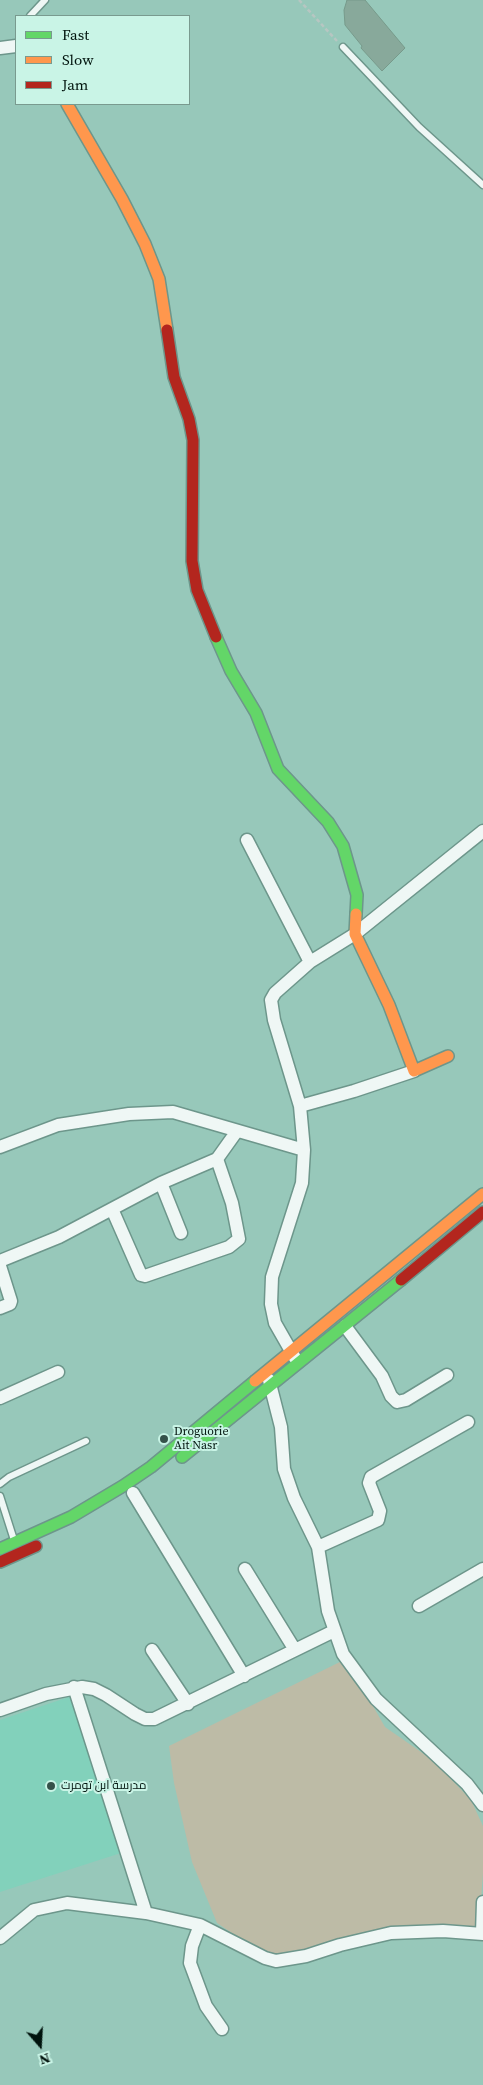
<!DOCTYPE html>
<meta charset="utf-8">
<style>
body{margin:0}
#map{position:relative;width:483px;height:2085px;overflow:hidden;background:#97c8ba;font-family:"Source Serif 4",serif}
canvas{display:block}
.legend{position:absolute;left:15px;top:15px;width:175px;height:90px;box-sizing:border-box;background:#c9f4e6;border:1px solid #799a8f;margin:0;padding:6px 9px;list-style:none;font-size:15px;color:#00130d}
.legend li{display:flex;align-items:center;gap:10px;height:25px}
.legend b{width:25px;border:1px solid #799a8f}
.north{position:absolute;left:15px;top:2020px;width:50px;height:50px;-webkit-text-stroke:4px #c9f4e6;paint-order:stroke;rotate:161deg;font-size:14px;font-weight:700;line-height:20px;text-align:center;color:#00130d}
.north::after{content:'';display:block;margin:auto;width:18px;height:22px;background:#00130d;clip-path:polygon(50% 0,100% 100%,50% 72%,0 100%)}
</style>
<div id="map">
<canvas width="483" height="2085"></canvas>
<ul class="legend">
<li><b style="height:6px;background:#63d668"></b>Fast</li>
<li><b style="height:6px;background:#ff974d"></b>Slow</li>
<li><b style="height:6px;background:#b3261e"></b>Jam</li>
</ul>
<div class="north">N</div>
</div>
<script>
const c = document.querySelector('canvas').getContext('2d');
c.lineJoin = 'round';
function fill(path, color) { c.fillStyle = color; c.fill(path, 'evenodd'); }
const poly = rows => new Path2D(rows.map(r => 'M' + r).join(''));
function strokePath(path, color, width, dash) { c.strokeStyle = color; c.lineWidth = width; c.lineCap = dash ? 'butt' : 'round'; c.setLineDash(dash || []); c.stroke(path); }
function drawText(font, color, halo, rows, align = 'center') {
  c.font = font + ' "Source Serif 4",Cairo,serif'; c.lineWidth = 4; c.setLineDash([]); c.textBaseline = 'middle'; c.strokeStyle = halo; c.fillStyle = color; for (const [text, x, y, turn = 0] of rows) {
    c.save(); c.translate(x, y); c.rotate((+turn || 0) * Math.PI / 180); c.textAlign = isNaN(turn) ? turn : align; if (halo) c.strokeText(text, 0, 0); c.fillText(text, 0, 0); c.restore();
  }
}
fill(poly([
 [72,1696,124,1852,0,1892,0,1720]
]), '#82d1bb');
fill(poly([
 [346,1659,385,1727,434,1761,471,1800,483,1826,483,1873,479,1927,399,1926,276,1963,217,1923,192,1862,174,1783,169,1746]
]), '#bdbba6');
const building = poly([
 [347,0,365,0,405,48,382,71,361,48,362,46,345,25,344,10,347,0]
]);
fill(building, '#88a99b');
strokePath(building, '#779a8b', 1);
const lane = poly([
 [30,16,45,0],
 [343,47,419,127,483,185],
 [0,1484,9,1477,86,1441],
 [0,1496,14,1540]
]);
const street = poly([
 [0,48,16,46],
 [247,840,310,962],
 [300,1106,354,1091,414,1071],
 [0,1147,58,1125,129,1114,173,1112,304,1150],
 [161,1183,181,1233],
 [112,1209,141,1275,145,1276,229,1247,239,1239,232,1203,217,1159],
 [0,1261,59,1237,161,1183,217,1159,237,1131],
 [0,1266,11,1301,10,1304,0,1308],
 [345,1326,382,1376,391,1396,397,1402,406,1400,447,1375],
 [295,1358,275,1323,271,1304,272,1277,302,1183,304,1150,300,1106,274,1020,271,1000,275,993,310,962,355,934,483,831],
 [269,1380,281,1427,284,1469,294,1498,318,1547,328,1611,343,1654,376,1699,467,1784,483,1805],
 [0,1398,58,1372],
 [133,1493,244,1676],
 [318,1547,378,1520,380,1511,369,1483,371,1477,468,1422],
 [245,1569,295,1650],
 [419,1606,483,1569],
 [152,1650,188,1704],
 [74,1687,146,1913],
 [0,1710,46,1694,82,1687,94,1689,106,1695,135,1714,145,1719,154,1719,334,1631],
 [200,1925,192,1946,190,1963,206,2006,222,2029],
 [482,1933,483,1902],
 [0,1938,34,1910,67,1903,146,1913,200,1925,265,1958,276,1961,306,1956,340,1945,391,1933,443,1931,483,1934]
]);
const fast = poly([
 [216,637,231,671,256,713,278,769,328,822,343,846,357,895,356,914],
 [182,1457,401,1280],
 [0,1549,71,1517,123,1486,151,1467,255,1381]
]);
const slow = poly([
 [67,104,122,199,145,244,159,279,167,330],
 [356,914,355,934,389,1005,414,1071,448,1056],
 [255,1381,483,1194]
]);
const jam = poly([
 [167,330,174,377,189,419,193,440,192,561,197,590,216,637],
 [401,1280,483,1212],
 [0,1562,36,1546]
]);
strokePath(lane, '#6d968b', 9);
strokePath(street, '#6d968b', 15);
strokePath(fast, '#6d968b', 14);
strokePath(slow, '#6d968b', 14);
strokePath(jam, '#6d968b', 14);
strokePath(poly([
 [299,0,337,41]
]), '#b7c6c2', 2.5, [4, 2.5]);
strokePath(lane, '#eff7f5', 6);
strokePath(street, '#eff7f5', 12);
strokePath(fast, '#63d668', 11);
strokePath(slow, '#ff974d', 11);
strokePath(jam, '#b3261e', 11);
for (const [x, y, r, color] of [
 [164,1439,5,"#35524a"],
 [51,1786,5,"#35524a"]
]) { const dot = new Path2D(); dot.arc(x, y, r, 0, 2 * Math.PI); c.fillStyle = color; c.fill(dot); strokePath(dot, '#c9f4e6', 2); }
drawText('12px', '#00130d', '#c9f4e6', [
 ["Droguorie",174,1432],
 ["Ait Nasr",174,1446],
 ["مدرسة ابن تومرت",61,1786]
], 'left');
</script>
